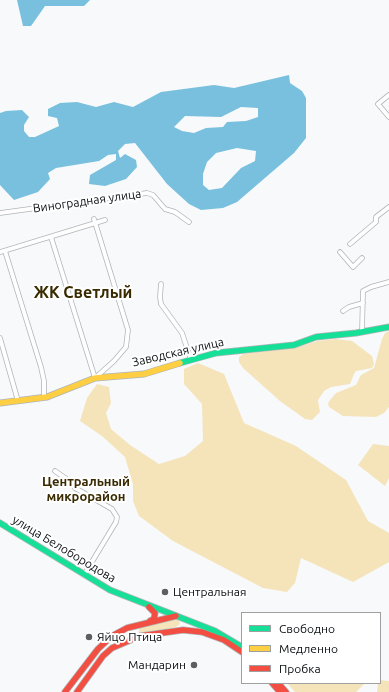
<!DOCTYPE html>
<meta charset="utf-8">
<style>
body{margin:0}
#map{position:relative;width:389px;height:692px;overflow:hidden;background:#f7f9fb;font-family:Ubuntu,sans-serif}
canvas{display:block}
.legend{position:absolute;left:241px;top:612px;width:140px;height:72px;box-sizing:border-box;background:#fff;border:1px solid #9d9fa0;margin:0;padding:5px 7px;list-style:none;font-size:12px;color:#090e11}
.legend li{display:flex;align-items:center;gap:8px;height:20px}
.legend b{width:20px;border:1px solid #9d9fa0}
</style>
<div id="map">
<canvas width="389" height="692"></canvas>
<ul class="legend">
<li><b style="height:5px;background:#16e098"></b>Свободно</li>
<li><b style="height:5px;background:#ffcf43"></b>Медленно</li>
<li><b style="height:5px;background:#f24e42"></b>Пробка</li>
</ul>
</div>
<script>
const c = document.querySelector('canvas').getContext('2d');
c.lineJoin = 'round';
function fill(path, color) { c.fillStyle = color; c.fill(path, 'evenodd'); }
const poly = rows => new Path2D(rows.map(r => 'M' + r).join(''));
function strokePath(path, color, width, dash) { c.strokeStyle = color; c.lineWidth = width; c.lineCap = dash ? 'butt' : 'round'; c.setLineDash(dash || []); c.stroke(path); }
function drawText(font, color, halo, rows, align = 'center') {
  c.font = font + ' Ubuntu,sans-serif'; c.lineWidth = 4; c.setLineDash([]); c.textBaseline = 'middle'; c.strokeStyle = halo; c.fillStyle = color; for (const [text, x, y, turn = 0] of rows) {
    c.save(); c.translate(x, y); c.rotate((+turn || 0) * Math.PI / 180); c.textAlign = isNaN(turn) ? turn : align; if (halo) c.strokeText(text, 0, 0); c.fillText(text, 0, 0); c.restore();
  }
}
fill(poly([
 [389,331,389,407,384,413,376,417,343,416,329,407,328,403,330,400,336,393,356,385,361,375,374,368,382,339,385,333],
 [336,339,352,341,372,356,374,364,372,368,356,371,354,374,350,384,331,387,324,391,318,400,320,412,312,420,305,419,280,401,243,368,239,362,239,357,243,354,299,347,317,341],
 [198,363,224,374,244,423,296,446,346,480,368,521,389,533,389,562,353,582,301,558,295,583,287,592,263,588,173,541,139,516,133,501,133,484,125,457,102,436,80,421,87,398,97,384,109,387,111,403,106,413,111,429,130,445,159,464,185,456,203,441,202,404,184,384,184,369],
 [373,444,389,446,389,478,385,486,358,465],
 [173,618,179,621,180,624,176,627,141,634,139,632,139,626],
 [380,680,389,681,389,692,377,692,378,683,380,683],
 [287,683,365,683,356,692,295,692]
]), '#f5e4ba');
fill(poly([
 [17,0,90,0,84,6,45,6,31,26,23,26],
 [289,75,290,83,302,91,306,98,306,138,294,153,237,202,223,208,201,210,189,204,167,184,135,143,125,144,118,151,120,158,125,154,136,160,137,167,126,179,105,186,89,184,90,175,116,160,116,154,108,155,99,161,56,168,48,173,50,179,38,192,14,200,0,185,0,113,6,111,22,110,29,117,24,125,24,131,29,137,35,137,59,126,57,118,48,116,48,109,60,103,77,102,96,107,114,102,133,107,161,92,214,85,234,88],
 [241,107,258,108,258,117,246,121,227,122,223,127,206,128,194,133,182,131,174,127,185,116,221,117],
 [237,148,256,151,255,161,241,168,222,188,209,190,203,185,203,174,207,162,216,153]
]), '#78c0dd');
const street = poly([
 [389,95,378,104,389,117],
 [0,213,147,193,153,195,165,209,175,212,189,222],
 [51,237,95,378,114,361,126,347,128,330,94,219],
 [350,244,376,222,376,217,389,207],
 [5,251,41,367,44,381,44,397],
 [0,252,105,220],
 [340,252,353,267,362,258],
 [161,284,160,297,161,304,182,333,191,360],
 [343,311,349,307,363,303],
 [362,332,363,291,371,287,389,282],
 [0,338,18,401],
 [55,471,71,482,75,488,112,509,117,517,116,522,84,575]
]);
const fast = poly([
 [180,363,216,353,294,345,316,337,356,333,389,327],
 [0,523,110,590,215,631,242,647]
]);
const slow = poly([
 [0,403,47,397,95,378,144,374,180,363]
]);
const jam = poly([
 [149,607,155,613,154,619,150,621],
 [272,683,280,692],
 [278,683,286,692],
 [65,692,98,649,112,636,127,628,176,616],
 [77,692,103,656,112,648,140,636,183,630,202,632,224,640,242,652]
]);
strokePath(street, '#b1b4b6', 5.5);
strokePath(fast, '#b1b4b6', 7);
strokePath(slow, '#b1b4b6', 7);
strokePath(jam, '#b1b4b6', 7);
strokePath(street, '#fefefe', 4);
strokePath(fast, '#16e098', 5.5);
strokePath(slow, '#ffcf43', 5.5);
strokePath(jam, '#f24e42', 5.5);
for (const [x, y, r, color] of [
 [165,592,4,"#5c6063"],
 [89,637,4,"#5c6063"],
 [194,665,4,"#5c6063"]
]) { const dot = new Path2D(); dot.arc(x, y, r, 0, 2 * Math.PI); c.fillStyle = color; c.fill(dot); strokePath(dot, '#fff', 1.5); }
drawText('12px', '#090e11', '#fff', [
 ["Виноградная улица",87,201,-8],
 ["Заводская улица",178,352,-13],
 ["улица Белобородова",64,549,31]
]);
drawText('12px', '#090e11', '#fff', [
 ["Центральная",173,592],
 ["Яйцо Птица",97,637],
 ["Мандарин",186,665,"right"]
], 'left');
drawText('bold 13px', '#392a00', '#fff', [
 ["Центральный",86,482],
 ["микрорайон",86,497]
]);
drawText('bold 16px', '#392a00', '#fff', [
 ["ЖК Светлый",83,293]
]);
</script>
